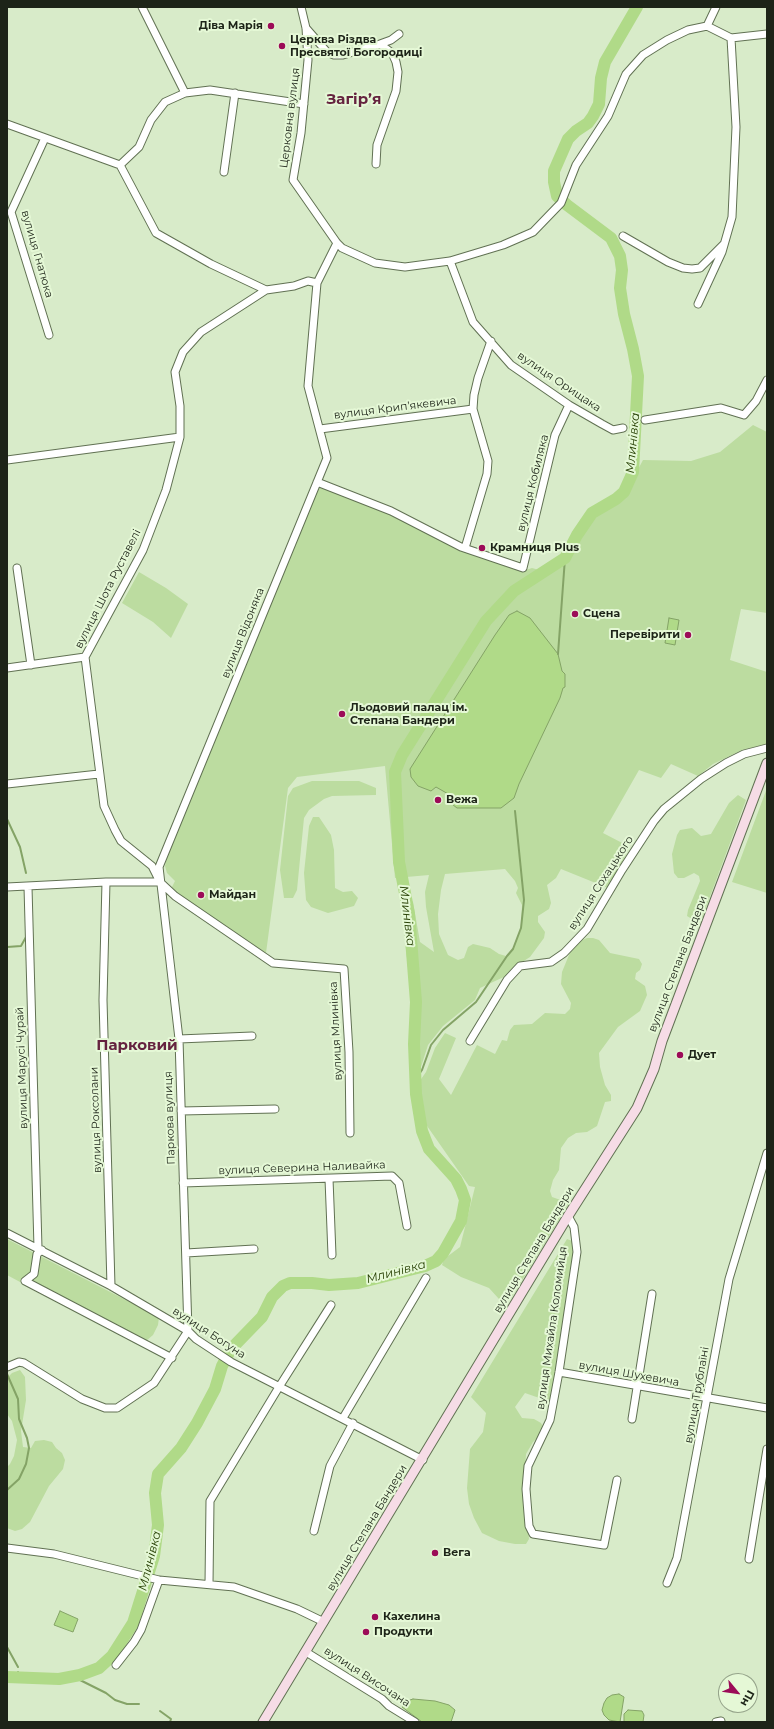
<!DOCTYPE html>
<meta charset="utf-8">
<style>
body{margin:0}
#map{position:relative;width:774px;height:1729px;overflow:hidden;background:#d8ebc9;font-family:Montserrat,sans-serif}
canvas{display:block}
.frame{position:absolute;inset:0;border:8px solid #1d2418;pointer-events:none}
.north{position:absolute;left:718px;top:1673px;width:40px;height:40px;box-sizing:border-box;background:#e5f8d6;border:1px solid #95a38a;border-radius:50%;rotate:119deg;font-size:11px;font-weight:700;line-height:16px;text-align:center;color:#1d2418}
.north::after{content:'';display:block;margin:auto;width:14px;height:18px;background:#9c0b58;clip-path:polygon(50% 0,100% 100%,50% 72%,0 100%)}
</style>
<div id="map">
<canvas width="774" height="1729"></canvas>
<div class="frame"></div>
<div class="north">Пн</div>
</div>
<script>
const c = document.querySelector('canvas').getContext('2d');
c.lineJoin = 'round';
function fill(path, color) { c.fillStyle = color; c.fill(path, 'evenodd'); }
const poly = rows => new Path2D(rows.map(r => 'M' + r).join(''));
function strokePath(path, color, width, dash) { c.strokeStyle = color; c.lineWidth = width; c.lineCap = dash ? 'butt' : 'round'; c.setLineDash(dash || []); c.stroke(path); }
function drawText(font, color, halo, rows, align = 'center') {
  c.font = font + ' Montserrat,sans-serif'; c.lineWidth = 4; c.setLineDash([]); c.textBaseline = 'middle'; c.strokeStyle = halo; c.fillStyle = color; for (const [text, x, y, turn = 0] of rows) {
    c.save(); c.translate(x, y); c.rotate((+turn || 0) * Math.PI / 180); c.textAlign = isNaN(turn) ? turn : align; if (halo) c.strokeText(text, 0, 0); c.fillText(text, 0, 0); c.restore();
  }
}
fill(poly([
 [753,425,767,432,767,613,741,609,730,660,767,672,767,744,742,750,713,764,698,776,671,764,661,778,639,770,603,833,630,847,608,888,561,869,556,878,547,885,551,903,549,909,538,916,538,922,545,932,544,938,530,957,519,964,506,976,480,988,475,1000,443,1026,428,1045,420,1070,418,1071,416,1043,420,1008,412,1002,400,897,409,897,413,902,420,942,434,952,426,907,425,892,429,875,395,878,385,766,297,777,288,788,266,953,178,896,171,889,175,881,167,873,165,866,168,853,319,486,392,514,523,571,532,568,539,570,572,553,594,516,624,496,643,460,691,461,720,452],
 [505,869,515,881,518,888,516,893,522,905,521,928,513,949,506,956,499,954,490,948,473,944,468,947,464,958,458,960,448,955,439,934,438,914,441,890,445,874],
 [139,572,166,588,188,604,171,638,153,622,122,603],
 [312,781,359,781,376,788,376,795,332,796,324,799,309,810,304,818,297,890,293,898,284,898,280,870,288,796,293,788],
 [767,788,767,893,732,882],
 [738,795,746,800,702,918,692,919,687,916,688,910,700,881,699,876,694,873,684,878,678,878,674,873,672,854,677,835,680,830,692,828,701,836,711,834,729,803],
 [313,817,319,817,331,835,334,850,335,888,343,892,352,891,358,898,354,906,328,913,311,907,306,900,304,873,309,826],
 [587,938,593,938,599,940,610,953,639,959,642,964,640,970,636,973,635,979,645,986,647,995,640,1011,618,1027,599,1053,600,1067,605,1085,611,1095,611,1101,605,1102,597,1126,587,1132,576,1133,568,1138,561,1148,559,1170,553,1180,550,1191,552,1197,569,1203,510,1300,506,1301,499,1299,489,1288,461,1277,442,1265,444,1259,460,1247,475,1187,469,1186,425,1123,419,1082,426,1072,435,1048,445,1033,456,1038,439,1079,451,1095,477,1045,495,1054,502,1040,507,1041,510,1030,514,1025,532,1024,545,1013,565,1014,570,1009,571,1003,561,984,562,972,571,950,580,941],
 [7,1239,159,1317,158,1325,153,1335,146,1341,25,1281,20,1282,7,1275],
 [567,1239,575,1242,552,1399,545,1400,525,1393,515,1407,522,1418,534,1419,541,1423,545,1430,533,1442,526,1454,524,1486,529,1539,526,1544,515,1544,499,1541,482,1533,474,1518,469,1504,467,1488,470,1449,483,1432,486,1413,471,1397],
 [20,1370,25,1377,26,1400,21,1431,23,1447,31,1448,35,1441,44,1440,52,1442,56,1448,62,1453,65,1460,63,1469,49,1486,30,1522,22,1529,15,1531,7,1528,7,1467,10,1464,14,1456,17,1440,12,1421,7,1414,7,1378,12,1373]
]), '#bcdca0');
const water = poly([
 [517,611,530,618,558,654,562,671,565,674,565,687,563,688,560,698,519,784,514,798,501,808,457,808,448,801,450,795,436,787,431,791,418,786,411,777,410,769,495,635,509,615,517,611],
 [669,618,679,620,675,645,665,643,669,618],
 [60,1611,78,1619,73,1632,54,1625,60,1611],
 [619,1694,624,1697,620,1722,609,1720,604,1715,602,1710,604,1703,607,1698,612,1695,619,1694],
 [413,1699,435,1701,449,1705,455,1710,451,1722,422,1722,402,1707,407,1701,413,1699],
 [628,1710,642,1711,644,1715,643,1722,624,1722,624,1714,628,1710]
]);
fill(water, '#b0da88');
strokePath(water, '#84a366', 1);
strokePath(poly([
 [558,654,565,558],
 [7,819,20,847,26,873],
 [7,947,21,946,26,937],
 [415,1080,422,1070,431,1045,443,1030,476,1002,507,956,513,949,521,928,524,900,515,811],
 [7,1374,18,1399,19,1419,27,1438,29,1448,26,1464,19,1479,7,1490],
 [7,1647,18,1667],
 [72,1676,106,1693,115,1700,127,1704,139,1704],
 [17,1678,18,1672],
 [160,1711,171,1719,170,1722]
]), '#84a366', 2);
strokePath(poly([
 [7,1677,59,1679,80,1675,99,1668,112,1656,133,1623,154,1556,158,1525,155,1493,158,1474,181,1448,197,1423,215,1389,222,1366,231,1349,262,1317,272,1297,283,1286,290,1283,312,1283,329,1285,358,1283,425,1266,436,1261,443,1253,461,1221,465,1200,461,1189,456,1179,429,1149,422,1131,416,1094,414,1044,416,1002,409,914,399,862,395,772,402,755,486,621,514,591,565,558,577,535,592,513,616,499,624,492,633,472,638,376,633,349,624,314,620,288,622,270,620,256,611,238,567,205,557,196,554,182,554,171,568,139,576,131,588,123,593,116,599,104,601,78,605,62,637,7]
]), '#b0da88', 12);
const minor = poly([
 [142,7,185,93],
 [301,7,306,28,308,60,301,133,293,180,337,243,342,248,375,263,405,267,450,261,503,245,533,232,561,203,576,165,608,116,626,74,643,55,667,40,688,30,707,26,716,7],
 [707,26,731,38,767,34],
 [306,28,327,52,334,55,343,55,380,44,392,53,396,62,398,72,396,91,377,145,376,164],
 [380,44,391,40,399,34],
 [7,124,120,165,156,233,211,264,266,290],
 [45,138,11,212,49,335],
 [120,165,139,147,151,120,165,102,185,93,210,90,304,104],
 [224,172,235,93],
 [623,236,668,262,683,268,692,269,700,268,724,244],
 [450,261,473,322,511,365,569,405,602,424,613,430,623,428],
 [317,283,308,281,294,286,266,290,201,332,183,352,175,372,180,406,180,437,166,490,143,550,85,657,104,806,115,830,121,841,152,866,160,882,175,896,273,963,344,969,349,1052,350,1133],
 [698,304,722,252,732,217,736,127,731,38],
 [645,420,721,408,744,415,756,401,767,380],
 [320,429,473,409],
 [7,460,180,437],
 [317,482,391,511,461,547,523,568,555,435,569,405],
 [465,548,487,474,488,461,473,409,474,395,478,378,491,341],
 [17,568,31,665],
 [7,668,85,657],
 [7,784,99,774],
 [106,882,103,1000,111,1286],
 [7,887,106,882,160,882],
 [28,887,38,1248],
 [179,1039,252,1036],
 [470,1041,507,980,520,966,551,962,564,953,587,929,622,870,654,821,664,809,701,779,726,763,744,754,767,748],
 [181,1111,275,1109],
 [329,1179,332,1255],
 [183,1183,392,1176,399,1183,407,1226],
 [568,1216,574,1227,577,1252,559,1372,550,1420,528,1466,526,1489,529,1526,533,1534,604,1545,617,1480],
 [7,1233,111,1286,188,1331,196,1339,231,1362,423,1460],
 [42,1250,37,1254,34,1274,25,1281,172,1358],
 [186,1253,254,1249],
 [188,1331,179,1039,159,867,327,458,308,386,317,283,337,243],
 [7,1367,19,1362,24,1363,82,1399,105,1408,117,1408,154,1383,188,1331],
 [559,1372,767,1408],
 [343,1418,426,1278],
 [632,1419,652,1294],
 [314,1531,330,1466,353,1423],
 [7,1548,54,1554,159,1580,234,1587,297,1609,324,1622],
 [749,1559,767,1449],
 [667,1583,677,1558,729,1279,767,1153],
 [209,1584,210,1501,279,1387,331,1305],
 [306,1652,382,1699,389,1706,415,1722],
 [116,1665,134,1642,141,1630,159,1580],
 [716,1722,721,1721]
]);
const secondary = poly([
 [263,1722,568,1216,637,1108,654,1069,662,1041,767,763]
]);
strokePath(minor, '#617153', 9);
strokePath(secondary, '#617153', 11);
strokePath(minor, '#fff', 7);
strokePath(secondary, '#f6dce6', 9);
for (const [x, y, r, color] of [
 [271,26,4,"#9c0b58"],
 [282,46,4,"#9c0b58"],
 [482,548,4,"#9c0b58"],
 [575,614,4,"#9c0b58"],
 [688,635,4,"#9c0b58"],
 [342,714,4,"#9c0b58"],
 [438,800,4,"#9c0b58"],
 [201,895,4,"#9c0b58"],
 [680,1055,4,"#9c0b58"],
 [435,1553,4,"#9c0b58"],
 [375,1617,4,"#9c0b58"],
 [366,1632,4,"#9c0b58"]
]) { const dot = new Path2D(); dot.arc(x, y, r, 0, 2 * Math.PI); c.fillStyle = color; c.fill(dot); strokePath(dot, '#e5f8d6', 1.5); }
drawText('bold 11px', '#1d2418', '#e5f8d6', [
 ["Діва Марія",263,26,"right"],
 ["Церква Різдва",290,40],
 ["Пресвятої Богородиці",290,53],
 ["Крамниця Plus",490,548],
 ["Сцена",583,614],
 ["Перевірити",680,635,"right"],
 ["Льодовий палац ім.",350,708],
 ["Степана Бандери",350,721],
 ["Вежа",446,800],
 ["Майдан",209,895],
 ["Дует",688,1055],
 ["Вега",443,1553],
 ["Кахелина",383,1617],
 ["Продукти",374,1632]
], 'left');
drawText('11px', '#1d2418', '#e5f8d6', [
 ["Церковна вулиця",290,118,-83],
 ["вулиця Гнатюка",37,254,74],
 ["вулиця Орищака",559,382,34],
 ["вулиця Крипʼякевича",395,408,-7],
 ["вулиця Кобиляка",533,483,-76],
 ["вулиця Шота Руставелі",108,589,-63],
 ["вулиця Відоняка",243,633,-68],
 ["вулиця Сохацького",601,883,-57],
 ["вулиця Степана Бандери",678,964,-69],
 ["вулиця Млинівка",336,1031,-93],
 ["вулиця Марусі Чурай",22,1068,-92],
 ["Паркова вулиця",170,1118,-92],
 ["вулиця Роксолани",96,1120,-92],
 ["вулиця Северина Наливайка",302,1168,-2],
 ["вулиця Степана Бандери",534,1250,-59],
 ["вулиця Михайла Коломийця",552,1328,-82],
 ["вулиця Богуна",209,1333,33],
 ["вулиця Шухевича",629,1374,10],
 ["вулиця Трублаїні",697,1395,-80],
 ["вулиця Степана Бандери",367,1528,-59],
 ["вулиця Височана",367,1677,33]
]);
drawText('italic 12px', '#263f03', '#e5f8d6', [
 ["Млинівка",633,443,-85],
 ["Млинівка",407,916,83],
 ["Млинівка",396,1272,-15],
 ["Млинівка",150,1561,-76]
]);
drawText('bold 15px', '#65233f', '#e5f8d6', [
 ["Загір’я",354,100],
 ["Парковий",137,1046]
]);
</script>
